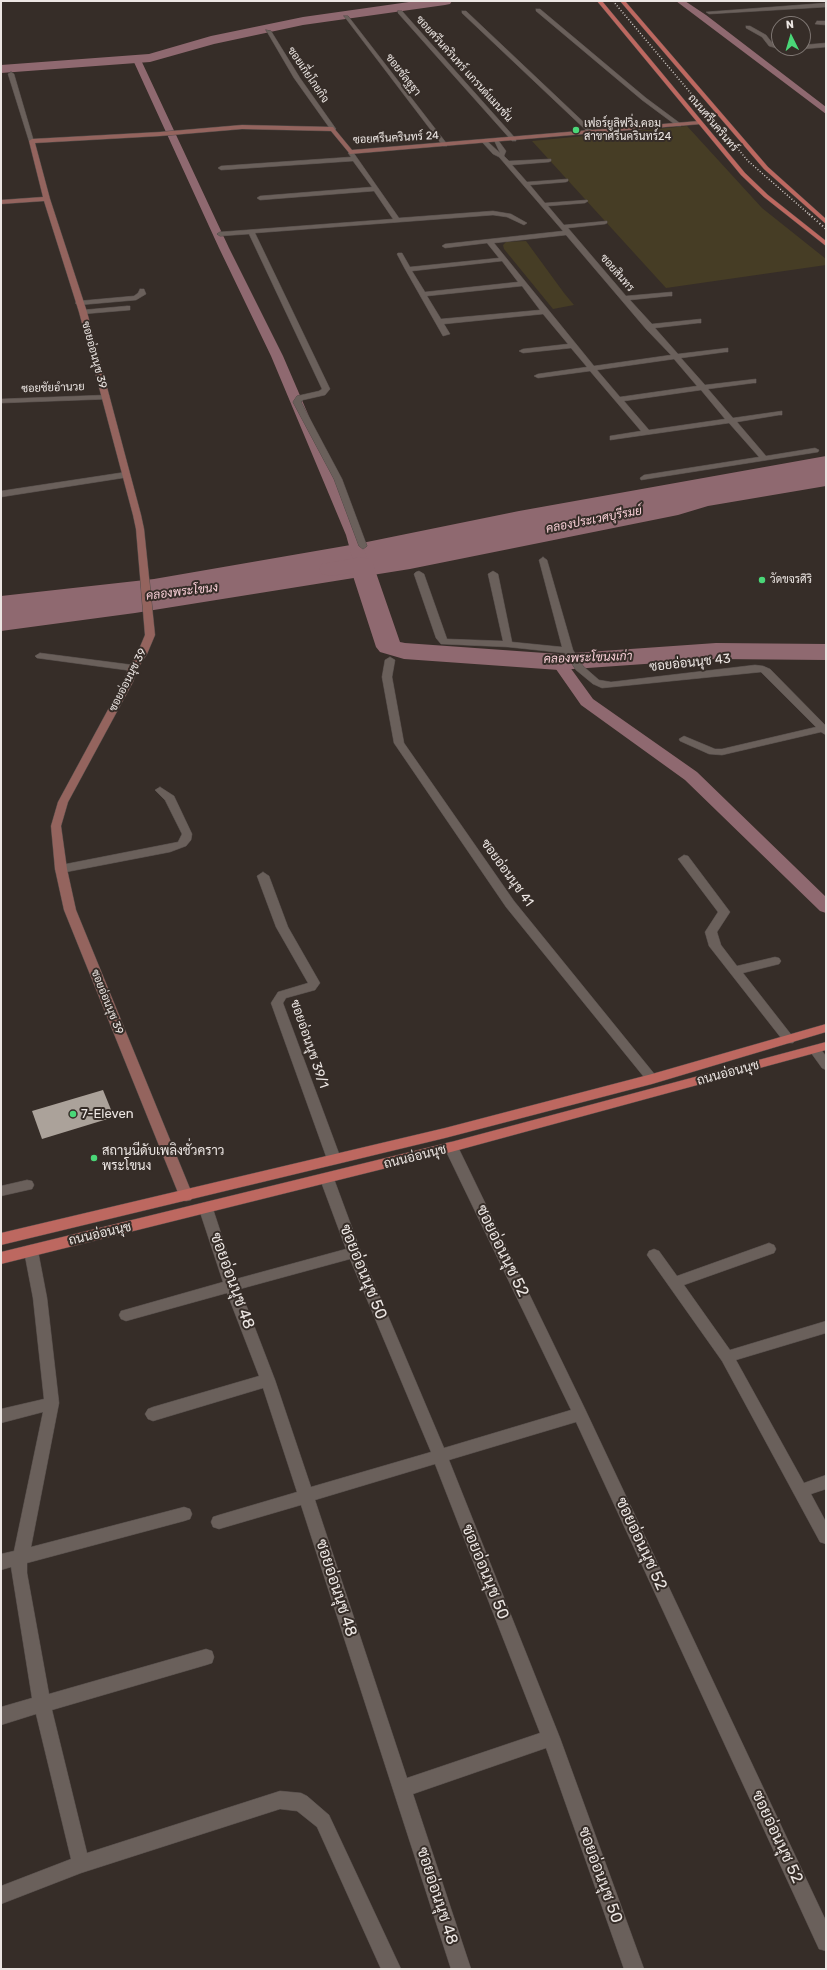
<!DOCTYPE html>
<meta charset="utf-8">
<style>
body{margin:0}
#map{position:relative;width:827px;height:1970px;overflow:hidden;background:#362d28;font-family:Rubik,sans-serif}
canvas{display:block}
.frame{position:absolute;inset:0;border:2px solid #ece6e3;pointer-events:none}
.north{position:absolute;left:771px;top:16px;width:40px;height:40px;box-sizing:border-box;background:#362d28;border:1px solid #7f7773;border-radius:50%;rotate:355deg;font-size:11px;font-weight:700;line-height:16px;text-align:center;color:#ece6e3}
.north::after{content:'';display:block;margin:auto;width:14px;height:18px;background:#4ad778;clip-path:polygon(50% 0,100% 100%,50% 72%,0 100%)}
</style>
<div id="map">
<canvas width="827" height="1970"></canvas>
<div class="frame"></div>
<div class="north">N</div>
</div>
<script>
const c = document.querySelector('canvas').getContext('2d');
c.lineJoin = 'round';
function fill(path, color) { c.fillStyle = color; c.fill(path, 'evenodd'); }
const poly = rows => new Path2D(rows.map(r => 'M' + r).join(''));
function strokePath(path, color, width, dash) { c.strokeStyle = color; c.lineWidth = width; c.lineCap = dash ? 'butt' : 'round'; c.setLineDash(dash || []); c.stroke(path); }
function drawText(font, color, halo, rows, align = 'center') {
  c.font = font + ' Rubik,Sarabun,sans-serif'; c.lineWidth = 4; c.setLineDash([]); c.textBaseline = 'middle'; c.strokeStyle = halo; c.fillStyle = color; for (const [text, x, y, turn = 0] of rows) {
    c.save(); c.translate(x, y); c.rotate((+turn || 0) * Math.PI / 180); c.textAlign = isNaN(turn) ? turn : align; if (halo) c.strokeText(text, 0, 0); c.fillText(text, 0, 0); c.restore();
  }
}
fill(poly([
 [687,126,762,208,826,259,826,265,666,288,532,141],
 [526,241,564,293,574,305,553,309,504,249,503,245,506,242]
]), '#463d25');
fill(poly([
 [826,456,826,486,708,506,678,515,410,569,135,613,1,631,1,596,154,579,362,543,519,511]
]), '#8f6970');
fill(poly([
 [676,1,685,1,706,15,826,107,826,114,676,1],
 [137,57,141,60,229,248,283,356,360,535,367,559,372,563,370,566,361,568,356,567,354,564,346,535,271,356,219,248,133,60,137,57],
 [559,657,564,659,593,699,697,772,826,897,826,913,820,911,685,780,581,705,551,662,554,659,559,657]
]), '#8f6970');
fill(poly([
 [416,1,452,1,450,4,445,5,303,25,214,44,150,62,1,73,1,65,149,54,211,36,303,17,416,1],
 [361,557,369,559,373,564,400,642,405,643,559,654,716,643,826,644,826,660,716,659,559,670,404,659,380,652,376,647,352,573,331,576,322,574,319,569,322,564,361,557]
]), '#8f6970');
fill(poly([
 [103,1090,114,1117,42,1139,32,1111]
]), '#aba29a');
const street = poly([
 [826,3,826,7,709,14,706,12,826,3],
 [536,9,540,9,646,98,681,124,681,126,677,126,642,100,536,11,536,9],
 [398,11,402,11,516,139,516,141,512,141,398,13,398,11],
 [462,11,466,11,594,132,594,134,590,134,462,13,462,11],
 [344,16,348,16,447,144,447,146,443,146,344,16],
 [817,21,826,21,826,25,815,24,817,21],
 [746,26,750,26,766,35,773,44,779,45,779,48,781,48,779,49,769,46,762,37,746,28,746,26],
 [266,30,271,31,300,78,336,129,335,130,331,130,294,78,266,30],
 [826,43,826,47,803,49,801,48,803,48,803,45,826,43],
 [11,72,14,74,34,142,29,141,8,74,11,72],
 [494,140,498,140,506,151,504,156,509,161,551,159,551,161,549,162,512,165,527,182,568,179,568,181,566,182,530,185,545,203,587,200,588,201,585,203,548,206,564,225,607,221,607,223,605,224,568,228,626,296,672,292,672,296,669,296,630,300,652,324,701,319,701,323,698,323,655,328,678,354,728,348,728,352,725,352,681,358,705,385,756,379,756,383,753,383,708,389,733,418,782,411,782,415,779,415,737,422,766,456,815,448,819,450,818,452,641,480,640,478,644,475,759,457,729,423,610,440,610,436,641,431,590,371,538,378,534,376,538,374,587,367,571,348,523,353,519,351,523,349,568,344,543,314,444,324,450,334,443,336,405,269,397,254,398,253,402,253,410,267,499,258,487,243,445,248,442,246,445,244,563,231,499,157,493,154,482,142,487,141,500,153,494,140],
 [566,235,646,329,671,355,594,366,494,243,566,235],
 [502,261,518,282,425,292,412,271,502,261],
 [522,286,540,310,441,319,427,296,522,286],
 [674,359,697,386,620,397,597,370,674,359],
 [701,390,725,419,649,430,624,401,701,390],
 [351,151,353,152,399,218,493,211,511,214,527,223,524,225,507,217,493,215,255,233,330,389,325,395,303,400,301,402,342,479,367,546,363,549,359,546,334,479,293,402,297,396,319,391,322,389,249,234,220,236,217,234,220,232,393,219,374,191,260,200,257,198,260,196,372,187,353,161,221,170,218,168,221,166,351,157,348,153,351,151],
 [140,289,144,289,146,294,136,300,79,305,75,303,79,301,134,296,138,293,140,289],
 [127,306,130,306,130,310,83,314,79,312,83,310,127,306],
 [106,395,109,395,109,399,1,403,1,399,106,395],
 [126,472,130,475,129,477,1,497,1,491,126,472],
 [543,557,547,560,573,650,583,666,599,680,611,682,755,665,763,666,770,669,826,726,826,735,821,732,722,755,709,754,680,741,679,739,684,736,715,749,722,749,816,727,761,672,602,688,593,684,576,670,565,653,508,647,441,644,436,638,414,574,416,572,419,571,424,574,447,639,503,641,488,574,493,571,498,574,512,642,562,647,539,560,543,557],
 [40,653,133,665,138,668,133,671,37,658,35,656,40,653],
 [390,657,395,660,392,677,404,743,514,901,656,1076,658,1079,656,1082,648,1082,506,907,394,743,382,677,385,660,390,657],
 [160,787,174,796,192,834,191,840,186,846,170,852,61,873,57,872,55,869,57,866,61,865,178,842,182,834,165,800,155,790,160,787],
 [684,855,688,856,730,912,717,932,721,945,737,966,775,957,779,958,781,961,779,964,743,973,793,1037,795,1040,793,1043,785,1043,709,946,705,932,718,912,678,859,684,855],
 [263,872,269,876,288,927,320,983,315,990,286,998,283,1003,341,1159,339,1163,334,1164,329,1163,327,1159,271,1003,278,992,308,983,276,927,257,876,263,872],
 [815,1046,819,1047,826,1056,826,1070,822,1068,809,1050,811,1047,815,1046],
 [451,1142,456,1143,458,1147,585,1409,826,1921,826,1951,819,1949,576,1422,449,1460,560,1738,644,1969,624,1969,546,1748,413,1794,471,1969,451,1969,301,1505,219,1529,213,1527,211,1522,213,1517,219,1515,297,1492,263,1388,153,1421,148,1419,145,1414,148,1409,153,1407,259,1376,227,1293,126,1321,121,1319,119,1315,121,1311,223,1282,199,1209,201,1205,206,1204,211,1205,213,1209,236,1279,346,1249,320,1179,322,1175,327,1174,332,1175,334,1179,361,1252,444,1448,571,1410,444,1147,446,1143,451,1142],
 [350,1259,431,1452,311,1487,275,1380,240,1289,350,1259],
 [435,1464,540,1733,407,1778,315,1500,435,1464],
 [27,1180,32,1181,34,1185,32,1189,1,1196,1,1186,27,1180],
 [769,1243,774,1245,776,1249,774,1253,684,1285,730,1350,826,1321,826,1333,736,1360,804,1483,826,1475,826,1489,811,1494,826,1522,826,1544,820,1542,722,1361,647,1255,649,1251,654,1249,659,1251,677,1276,769,1243],
 [31,1245,36,1247,38,1251,47,1298,59,1403,31,1547,184,1507,190,1509,192,1514,190,1519,184,1521,27,1563,27,1573,49,1694,206,1649,212,1651,214,1657,212,1663,206,1665,52,1710,87,1853,280,1791,301,1793,307,1796,329,1815,401,1969,381,1969,317,1827,297,1811,280,1809,81,1873,1,1904,1,1886,71,1859,36,1714,1,1725,1,1707,32,1698,11,1567,1,1570,1,1554,14,1551,43,1412,1,1423,1,1409,44,1399,33,1298,24,1251,26,1247,31,1245]
]);
const secondary = poly([
 [699,121,702,123,701,124,350,154,331,131,242,129,160,136,35,143,50,199,87,312,141,515,144,529,155,635,147,654,138,668,133,682,68,802,61,826,67,869,76,910,193,1196,191,1200,186,1201,181,1200,64,910,55,869,51,826,58,802,123,682,128,668,137,654,145,635,136,529,133,515,79,312,44,201,1,204,1,200,43,197,29,141,32,139,160,132,242,125,333,127,352,150,699,121]
]);
const primary = poly([
 [597,1,602,1,745,173,768,195,826,241,826,246,764,197,741,175,597,1],
 [620,1,625,1,768,167,826,219,826,224,764,169,620,1],
 [826,1024,826,1032,652,1084,445,1138,1,1245,1,1233,445,1128,652,1074,826,1024],
 [826,1042,826,1050,451,1152,1,1264,1,1252,451,1142,826,1042]
]);
strokePath(street, '#534b48', 1);
strokePath(secondary, '#534b48', 1);
strokePath(primary, '#534b48', 1);
fill(street, '#6a605b');
fill(secondary, '#94645e');
fill(primary, '#bd6860');
strokePath(poly([
 [613,1,748,161,810,215]
]), '#d4cecb', 1.5, [1, 2]);
strokePath(poly([
 [809,214,826,229]
]), '#d4cecb', 2, [1, 2.5]);
for (const [x, y, r, color] of [
 [576,130,4,"#4ad778"],
 [762,580,4,"#4ad778"],
 [73,1114,4,"#4ad778"],
 [94,1158,4,"#4ad778"]
]) { const dot = new Path2D(); dot.arc(x, y, r, 0, 2 * Math.PI); c.fillStyle = color; c.fill(dot); strokePath(dot, '#362d28', 1.5); }
drawText('11px', '#ece6e3', '#362d28', [
 ["ซอยศรีนครินทร์ แกรนด์แมนชั่น",464,69,48],
 ["ซอยเกี่ยโกยกิจ",308,75,56],
 ["ซอยชัลฐฐา",403,75,52],
 ["ถนนศรีนครินทร์",713,123,50],
 ["ซอยศรีนครินทร์ 24",396,138,-3],
 ["ซอยสินทร",617,273,49],
 ["ซอยอ่อนนุช 39",94,355,75],
 ["ซอยชัยอำนวย",53,388,-2],
 ["ซอยอ่อนนุช 39",128,680,-63],
 ["ซอยอ่อนนุช 39",107,1002,68]
]);
drawText('11px', '#ece6e3', '#362d28', [
 ["เฟอร์ยูลิฟวิ่ง.คอม",584,124],
 ["สาขาศรีนครินทร์24",584,137],
 ["วัดขจรศิริ",770,580]
], 'left');
drawText('italic 12px', '#fad0d8', '#362d28', [
 ["คลองประเวศบุรีรมย์",594,520,-11],
 ["คลองพระโขนง",182,592,-7],
 ["คลองพระโขนงเก่า",588,658,-2]
]);
drawText('13px', '#ece6e3', '#362d28', [
 ["ซอยอ่อนนุช 43",690,663,-6],
 ["ซอยอ่อนนุช 41",507,873,54],
 ["ซอยอ่อนนุช 39/1",309,1044,71],
 ["ถนนอ่อนนุช",728,1073,-15],
 ["ถนนอ่อนนุช",415,1157,-14],
 ["ถนนอ่อนนุช",100,1234,-13]
]);
drawText('13px', '#ece6e3', '#362d28', [
 ["7-Eleven",81,1114],
 ["สถานนีดับเพลิงชั่วคราว",102,1151],
 ["พระโขนง",102,1166]
], 'left');
drawText('16px', '#ece6e3', '#362d28', [
 ["ซอยอ่อนนุช 52",502,1251,64],
 ["ซอยอ่อนนุช 50",363,1272,68],
 ["ซอยอ่อนนุช 48",232,1281,70],
 ["ซอยอ่อนนุช 52",641,1544,65],
 ["ซอยอ่อนนุช 50",485,1572,68],
 ["ซอยอ่อนนุช 48",336,1588,72],
 ["ซอยอ่อนนุช 52",777,1837,65],
 ["ซอยอ่อนนุช 50",600,1875,70],
 ["ซอยอ่อนนุช 48",437,1896,72]
]);
</script>
